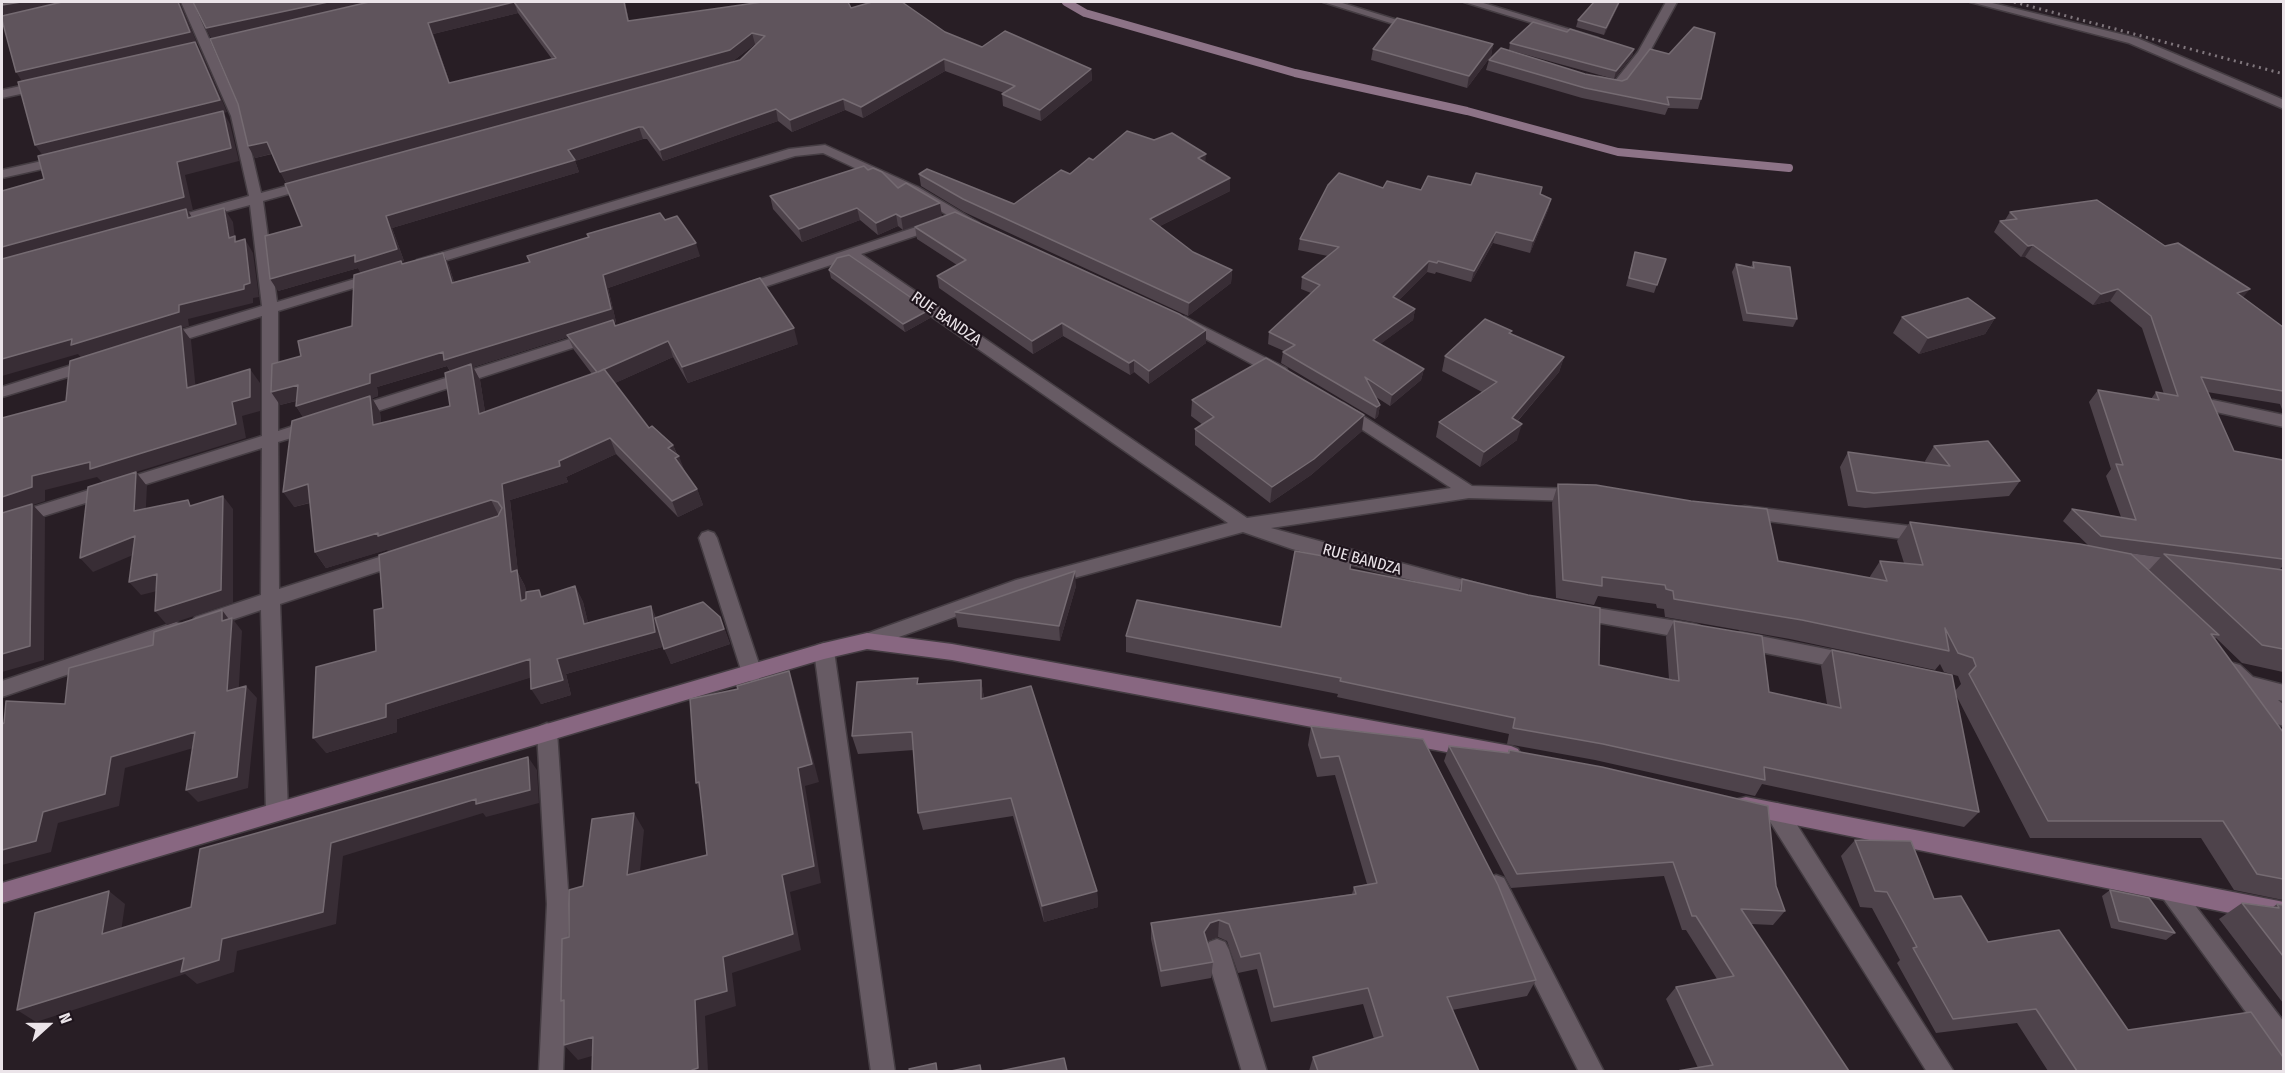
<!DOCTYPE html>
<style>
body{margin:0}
#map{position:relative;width:2285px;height:1073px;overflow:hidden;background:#281e25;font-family:"Fira Sans Condensed",sans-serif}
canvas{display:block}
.frame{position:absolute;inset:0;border:3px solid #ebe4e9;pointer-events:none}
.north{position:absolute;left:18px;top:995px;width:60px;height:60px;-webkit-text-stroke:4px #1e141c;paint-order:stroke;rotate:69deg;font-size:16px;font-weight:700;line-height:24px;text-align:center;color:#ebe4e9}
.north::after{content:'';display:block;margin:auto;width:21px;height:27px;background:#ebe4e9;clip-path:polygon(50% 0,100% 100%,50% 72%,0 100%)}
</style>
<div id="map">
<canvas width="2285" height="1073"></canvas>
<div class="frame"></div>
<div class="north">N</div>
</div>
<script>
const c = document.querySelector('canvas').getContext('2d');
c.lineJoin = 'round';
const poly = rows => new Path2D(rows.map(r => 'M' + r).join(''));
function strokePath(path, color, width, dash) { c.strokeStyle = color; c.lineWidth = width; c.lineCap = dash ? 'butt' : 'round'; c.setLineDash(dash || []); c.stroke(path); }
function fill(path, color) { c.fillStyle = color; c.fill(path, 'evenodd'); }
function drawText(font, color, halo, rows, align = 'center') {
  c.font = font + ' "Fira Sans Condensed",sans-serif'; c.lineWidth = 4.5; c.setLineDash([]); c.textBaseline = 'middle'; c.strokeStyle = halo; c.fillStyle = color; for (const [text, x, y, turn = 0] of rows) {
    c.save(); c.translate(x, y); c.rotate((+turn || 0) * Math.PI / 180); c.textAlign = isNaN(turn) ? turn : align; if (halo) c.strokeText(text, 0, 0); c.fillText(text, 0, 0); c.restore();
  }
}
strokePath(poly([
 [1066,2,1085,13,1295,73,1467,111,1618,152,1789,168]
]), '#8d7387', 8);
const street = poly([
 [181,2,193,2,243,116,261,193,309,180,316,184,314,187,263,201,277,302,375,273,382,277,380,280,278,311,278,431,312,420,320,426,318,430,278,442,279,589,401,550,407,552,410,557,407,562,280,604,288,811,285,818,277,821,269,818,266,811,261,610,202,630,195,627,192,622,195,617,261,595,262,448,2,529,2,517,262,436,262,316,164,346,156,341,159,337,262,306,250,205,168,227,161,223,163,220,249,196,231,116,181,2],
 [1323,2,1339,2,1423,28,1413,30,1323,2],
 [1464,2,1480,2,1598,38,1588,40,1464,2],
 [1666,2,1677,2,1649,53,1622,88,1595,84,1593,81,1599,77,1615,81,1638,52,1666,2],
 [1970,2,1988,2,2137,38,2284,100,2284,109,2129,43,1970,2],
 [44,81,48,82,48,88,2,98,2,90,44,81],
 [825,145,918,187,979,223,977,226,967,226,908,193,823,153,795,156,427,266,417,266,415,263,417,260,789,149,825,145],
 [64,156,69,157,69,163,2,178,2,170,64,156],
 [937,220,942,221,942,227,861,254,1247,518,1451,488,1337,413,1335,409,1343,403,1472,486,1577,489,1583,491,1586,495,1583,499,1577,501,1469,498,1271,528,1490,587,1492,592,1490,597,1483,599,1292,549,1243,532,1026,591,874,646,867,649,860,646,857,641,860,636,1016,580,1228,523,849,259,746,293,741,295,734,290,736,287,937,220],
 [1185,317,1286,368,1288,372,1280,377,1274,376,1180,325,1177,322,1180,319,1185,317],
 [592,332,600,337,597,340,359,417,353,419,345,413,347,409,592,332],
 [91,359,97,360,99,364,97,368,2,397,2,387,91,359],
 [2213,400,2284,415,2284,427,2207,410,2205,406,2207,402,2213,400],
 [1745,506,1926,528,1932,530,1935,535,1932,540,1926,542,1745,518,1739,517,1736,512,1739,507,1745,506],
 [708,531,714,533,717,538,762,673,759,679,752,681,745,679,742,673,699,538,702,533,708,531],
 [2117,551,2179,560,2186,562,2188,567,2186,572,2179,574,2117,565,2111,563,2108,558,2111,553,2117,551],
 [1578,605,1695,624,1702,627,1705,632,1702,637,1695,640,1578,619,1571,617,1569,612,1571,607,1578,605],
 [176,622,183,625,186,630,183,635,2,697,2,681,176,622],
 [1740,632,1851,654,1858,656,1861,662,1858,668,1851,670,1740,648,1733,645,1730,640,1733,635,1740,632],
 [824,643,831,645,834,651,895,1072,871,1072,814,651,817,645,824,643],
 [2233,663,2240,665,2253,677,2284,685,2284,701,2278,700,2284,705,2284,726,2277,724,2226,677,2223,671,2226,665,2233,663],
 [547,723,554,726,557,732,569,904,563,1072,539,1072,547,904,537,732,540,726,547,723],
 [1777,803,1785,806,1954,1072,1927,1072,1769,820,1766,813,1769,806,1777,803],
 [1496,875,1504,878,1604,1072,1579,1072,1485,885,1488,878,1496,875],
 [2170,880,2178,883,2284,1022,2284,1055,2275,1052,2162,897,2159,890,2162,883,2170,880],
 [1217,939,1225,942,1229,950,1267,1072,1242,1072,1205,950,1209,942,1217,939]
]);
const secondary = poly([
 [867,633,952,644,1511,746,1518,749,1521,755,1518,761,1511,764,952,660,867,649,824,659,2,903,2,883,824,643,867,633],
 [1746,797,2284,902,2284,924,1746,815,1738,813,1735,806,1738,799,1746,797]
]);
strokePath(street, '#453d43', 3);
strokePath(secondary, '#453d43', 3);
fill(street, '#675b64');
fill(secondary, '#886781');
strokePath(poly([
 [2014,2,2284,74]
]), '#80777d', 3, [2, 4.5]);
fill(poly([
 [193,2,625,2,629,21,851,8,945,32,982,47,1091,69,1092,80,1041,121,1003,106,1002,94,1004,93,945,71,863,118,845,110,792,132,778,121,663,161,647,139,643,139,575,161,579,172,392,228,404,261,401,262,403,264,443,253,449,266,454,282,530,262,588,237,587,234,665,220,700,256,608,288,616,322,614,323,615,326,798,344,688,383,673,357,615,383,649,428,673,445,685,472,697,489,703,505,678,517,616,454,566,477,568,482,510,500,518,573,525,586,526,592,543,597,575,586,583,602,588,623,656,617,720,617,730,644,671,664,660,637,662,647,566,674,571,695,541,704,531,677,397,719,397,732,326,753,376,651,383,608,498,516,326,568,315,552,310,503,294,507,303,417,296,406,296,401,280,405,301,356,352,326,361,273,358,268,278,291,302,226,286,183,272,154,255,158,238,104,212,39],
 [518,13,552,59,450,83,433,34],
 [755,44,756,44,740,60,432,144,733,61],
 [568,337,574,350,592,374,485,412,480,380,473,367],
 [447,366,450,371,450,406,381,423,380,412,372,398,378,396,377,387],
 [1620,2,1604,35,1576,27,1578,20],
 [1567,32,1634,49,1632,56,1614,79,1509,50,1510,43],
 [1493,44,1491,56,1467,88,1371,60,1373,49],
 [1489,60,1585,74,1701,99,1698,109,1668,108,1665,115,1582,98,1486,70],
 [1093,160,1206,162,1230,191,1160,226,1193,252,1232,270,1231,283,1188,316,964,212,921,186,919,174,1014,204],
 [868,170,942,216,903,230,898,226,878,235,860,220,802,242,773,209,770,196],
 [1471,185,1540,195,1551,199,1548,210,1530,253,1493,243,1471,282,1436,272,1435,274,1427,272,1399,300,1415,309,1413,320,1380,344,1424,369,1421,380,1390,406,1376,397,1380,405,1378,416,1375,419,1281,363,1283,352,1284,351,1268,344,1269,332,1311,293,1301,289,1302,277,1328,256,1298,250,1300,239,1383,188,1421,190],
 [2010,212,2243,297,2283,327,2283,412,2280,404,2207,392,2234,451,2283,460,2283,566,2280,569,2283,570,2283,672,2242,663,2216,638,2215,639,2283,732,2283,900,2234,890,2201,838,2030,838,1956,695,1979,812,1964,827,1762,784,1755,796,1595,760,1507,744,1509,734,1337,697,1338,694,1126,652,1126,636,1281,627,1350,569,1459,591,1462,579,1599,665,1669,679,1666,637,1674,621,1769,692,1827,704,1821,666,1832,650,1955,691,1961,684,1958,676,1944,672,1940,664,1935,670,1790,639,1665,617,1664,609,1657,608,1656,604,1598,596,1594,605,1556,598,1552,503,1558,484,1778,561,1869,578,1880,561,1904,563,1897,541,1910,522,2089,546,2063,521,2072,509,2121,517,2106,476,2111,469,2089,402,2098,390,2151,399,2156,392,2164,394,2142,328,2110,301,2093,305,2025,257,2021,257,1994,232,2000,221,2005,220],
 [2121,552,2161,557,2149,570],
 [915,227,1206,330,1206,343,1149,384,1134,372,1130,375,1063,336,1033,354,939,288,937,276,957,265,917,239],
 [1635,252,1666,259,1654,293,1626,286],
 [1753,262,1797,319,1793,327,1743,321,1732,272,1736,264,1751,267],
 [829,270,930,318,905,332,831,278],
 [1902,317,1995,318,1985,334,1919,354,1893,333],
 [1511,334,1564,357,1559,372,1517,422,1517,440,1480,467,1436,437,1439,422,1482,392,1442,371,1445,356],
 [1192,400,1362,431,1311,475,1270,503,1195,445,1195,429,1203,425,1191,416],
 [1934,446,2020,481,2009,496,1865,508,1848,506,1840,467,1848,452,1926,463,1925,461],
 [1076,586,1060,641,958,627,955,612],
 [981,680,984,698,1097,891,1098,907,1044,922,1013,816,923,830,918,813,914,750,858,754,852,736,919,684],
 [1311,726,1423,739,1536,980,1527,996,1452,1010,1479,1071,1309,1071,1313,1057,1374,1039,1363,1004,1271,1022,1257,969,1238,973,1227,941,1218,937,1208,940,1207,942,1213,962,1211,978,1161,987,1151,939,1151,923,1352,894,1354,887,1367,884,1335,775,1317,777,1308,745],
 [1449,746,1508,753,1509,750,1776,886,1785,911,1773,925,1751,924,1849,1071,1698,1068,1666,999,1676,987,1717,979,1686,930,1682,930,1664,876,1511,888,1444,761],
 [1855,840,1934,899,1988,942,2128,1030,2283,1071,2048,1071,2017,1023,1936,1033,1897,963,1900,960,1872,908,1860,907,1841,856],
 [2110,890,2175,933,2166,940,2111,928,2102,896],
 [2242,903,2273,907,2277,904,2283,905,2283,1003,2219,919]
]), '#4e434b');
fill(poly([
 [21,2,83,2,5,17,2,12,2,5],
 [178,2,181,2,180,3,197,43,196,44,202,54,227,112,224,113,230,124,239,161,185,175,193,210,188,211,195,222,2,263,2,247,184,197,44,157,35,145,23,83,16,72],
 [328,2,382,2,212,39,206,28],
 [514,2,518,13,433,34,454,95,449,83,428,23],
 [624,2,625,2,631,32,628,21],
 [1619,2,1620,2,1604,35,1606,28],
 [752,33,755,44,733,61,287,184,280,172],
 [1493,44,1491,56,1467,88,1469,76],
 [1634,49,1632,56,1614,79,1616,71],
 [944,59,945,71,863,118,861,107],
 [1091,69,1092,80,1041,121,1040,110],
 [843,99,845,110,792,132,790,120],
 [776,109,778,121,663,161,660,150],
 [639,127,643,139,575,161,579,172,392,228,404,261,361,274,358,268,278,291,270,279,386,216,568,150],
 [267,142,274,153,255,158,248,146],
 [1206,154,1205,167,1198,158],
 [1230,178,1230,191,1150,231,1150,219],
 [1551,199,1548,210,1530,253,1533,241],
 [940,203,942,216,903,230,901,217],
 [224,208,233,222,235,238,243,250,229,238],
 [857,208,860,220,802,242,799,229],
 [896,214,898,226,878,235,876,223],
 [1496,232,1493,243,1471,282,1474,271],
 [245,239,253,253,259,297,253,298,253,303,188,319,189,326,182,328,191,340,197,401,82,359,78,354,2,376,2,359,179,305],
 [696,243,700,256,608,288,616,322,614,323,619,336,567,335,568,337,473,367,480,380,488,430,447,366,377,387,378,396,372,398,380,412,383,441,373,425,304,419,296,406,603,275],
 [2033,245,2025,257,2021,257,2028,246],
 [443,253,449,266,458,296,452,283],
 [1429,261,1427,272,1391,308,1393,297],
 [1232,270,1231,283,1188,316,1189,303],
 [2118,289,2110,301,2093,305,2101,294],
 [2250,289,2240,301,2237,293],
 [1415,309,1413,320,1371,351,1373,340],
 [929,310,930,318,905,332,903,324],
 [1995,318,1985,334,1919,354,1928,338],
 [1062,323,1063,336,1033,354,1032,341],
 [794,328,798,344,688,383,682,367],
 [1206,330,1206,343,1149,384,1149,371],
 [668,341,673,357,604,388,598,372],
 [1564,357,1559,372,1507,433,1512,418],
 [1134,360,1134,372,1130,375,1129,363],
 [250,369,260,383,260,411,242,416,246,438,136,472,147,486,145,524,97,477,45,490,45,501,33,505,45,518,44,660,2,672,2,497,32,476,232,402],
 [1424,369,1421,380,1390,406,1392,395],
 [298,385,307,398,280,405,271,392],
 [1380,405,1378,416,1375,419,1377,407],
 [1364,415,1362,431,1311,475,1270,503,1272,487],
 [1522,424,1517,440,1480,467,1484,452],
 [610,438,616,454,566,477,568,482,510,500,518,573,525,586,530,617,521,601,511,572,502,484,559,461],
 [673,445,678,457,679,456,685,472,681,474,668,448],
 [308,484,319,500,294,507,283,492],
 [697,489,703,505,678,517,672,501],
 [223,496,233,509,233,603,167,625,155,611],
 [491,500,499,516,389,552,387,550,326,568,315,552],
 [135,536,147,549,93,572,80,558],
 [1075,571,1076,586,1060,641,1059,626],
 [157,574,169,588,141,595,129,582],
 [575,586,583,602,592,639,584,624],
 [651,606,658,621,662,647,566,674,571,695,541,704,531,689,557,659],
 [222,610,231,622,232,618,242,631,238,703,227,691,222,621],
 [720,617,730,644,671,664,664,649],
 [530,659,539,675,397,719,397,732,326,753,313,738,386,704],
 [789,671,795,689,819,782,805,786,821,883,790,892,801,950,732,973,736,1006,705,1016,708,1071,692,1071,695,1000,723,957,798,768],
 [981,680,984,698,981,699],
 [246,686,257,698,248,788,198,802,186,790],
 [195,732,207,744,125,768,119,806,58,823,51,852,2,865,2,850,43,812,111,757],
 [528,757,537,770,539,803,486,817,483,813,343,856,336,924,237,951,234,972,197,984,185,974,36,1022,17,1010,222,939,331,843],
 [699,782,704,801,696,783],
 [634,813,644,830,638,892,627,875],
 [109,891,125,904,119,946,102,934],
 [1097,891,1098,907,1044,922,1042,906],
 [1219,920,1218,937,1208,940,1203,949,1204,932,1210,923],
 [593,1037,606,1052,578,1060,564,1045]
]), '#382d35');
const building = poly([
 [2,2,21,2,2,5,2,2],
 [62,2,178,2,190,32,16,72,2,20,2,16,62,2],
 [193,2,328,2,206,28,193,2],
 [369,2,624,2,628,21,762,2,848,2,851,8,872,2,902,2,945,32,982,47,1005,31,1091,69,1040,110,1002,94,1015,86,944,59,861,107,843,99,790,120,776,109,660,150,643,127,639,127,568,150,575,160,386,216,397,249,355,262,355,255,270,279,265,236,302,226,285,184,740,60,765,36,752,33,730,50,280,172,267,142,248,146,238,104,210,39,369,2],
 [514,2,556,58,449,83,428,23,514,2],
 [1594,2,1619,2,1606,28,1578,20,1594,2],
 [1397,18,1493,44,1469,76,1373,49,1397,18],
 [1533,22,1567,32,1570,29,1634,49,1616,71,1510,43,1533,22],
 [1694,27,1715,33,1701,99,1667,97,1669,105,1585,88,1489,60,1501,48,1585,74,1622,81,1627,79,1650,49,1669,54,1694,27],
 [195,42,220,100,35,145,18,82,195,42],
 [223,111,231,148,177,162,184,197,2,247,2,191,44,179,38,156,223,111],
 [1127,131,1154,140,1172,133,1206,154,1198,158,1230,178,1150,219,1193,252,1232,270,1189,303,963,199,919,174,927,169,1014,204,1061,170,1070,174,1089,158,1093,160,1127,131],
 [864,166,868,170,873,168,882,172,898,188,906,183,940,203,901,217,896,214,876,223,857,208,799,229,770,196,864,166],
 [1339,173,1383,188,1387,181,1421,190,1428,176,1471,185,1476,173,1542,187,1540,194,1551,199,1533,241,1496,232,1474,271,1438,261,1437,263,1429,261,1393,297,1415,309,1373,340,1424,369,1392,395,1365,377,1380,405,1377,407,1283,352,1295,345,1269,332,1320,285,1302,277,1339,247,1300,239,1328,185,1339,173],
 [2097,200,2165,246,2178,243,2250,289,2237,293,2283,327,2283,391,2201,377,2234,451,2283,460,2283,559,2101,536,2072,509,2136,520,2116,464,2123,465,2098,390,2159,400,2156,392,2178,396,2151,316,2118,289,2101,294,2033,245,2028,246,2000,221,2017,219,2010,212,2097,200],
 [224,208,229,238,235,236,235,242,245,239,250,283,244,285,244,289,179,305,179,312,71,345,72,339,2,359,2,259,186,209,188,218,224,208],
 [955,212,1179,314,1206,330,1149,371,1134,360,1129,363,1062,323,1032,341,937,276,966,260,915,227,955,212],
 [660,213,665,220,677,216,696,243,603,275,611,309,444,360,443,352,370,374,370,383,296,406,298,385,271,392,272,364,301,356,298,341,352,326,354,275,401,261,402,264,443,253,452,283,530,262,527,256,589,237,587,234,660,213],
 [1635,252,1666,259,1657,285,1629,278,1635,252],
 [849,255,929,310,903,324,829,270,837,258,849,255],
 [1753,262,1790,267,1797,319,1747,313,1736,264,1754,268,1753,262],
 [760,278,794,328,682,367,668,341,598,372,604,369,649,428,652,426,673,445,668,448,679,456,675,458,697,489,672,501,610,438,559,461,560,466,502,484,511,572,517,570,521,601,526,599,526,592,539,590,541,597,575,586,584,624,651,606,655,632,557,659,563,680,531,689,530,659,386,704,386,717,313,738,316,667,376,651,374,610,383,608,379,555,498,516,502,508,498,502,491,500,378,536,378,533,315,552,308,484,283,492,292,421,370,396,373,425,450,406,445,373,471,364,479,414,597,372,567,335,613,320,615,326,760,278],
 [1968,298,1995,318,1928,338,1902,317,1968,298],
 [1485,319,1512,331,1509,333,1564,357,1512,418,1522,424,1484,452,1439,422,1497,382,1445,356,1485,319],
 [181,326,187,388,250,369,250,397,232,402,236,424,90,469,90,462,32,476,32,487,2,497,2,418,66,401,70,361,181,326],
 [1266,358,1364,415,1314,459,1272,487,1195,429,1214,417,1192,400,1266,358],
 [1988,441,2020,481,1874,493,1857,491,1848,452,1950,466,1934,446,1988,441],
 [136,472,134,511,188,500,190,506,223,496,221,590,155,611,157,574,129,582,135,536,80,558,88,487,136,472],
 [1558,484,1596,485,1691,501,1767,509,1778,561,1887,581,1880,561,1923,565,1910,522,2080,544,2131,554,2219,635,2211,634,2283,732,2283,879,2257,874,2223,821,2048,821,1969,674,1976,666,1973,658,1958,653,1945,628,1949,651,1802,620,1674,599,1673,591,1666,589,1665,585,1602,577,1602,586,1563,580,1558,484],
 [32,504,30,646,2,654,2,513,32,504],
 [1295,551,1351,561,1350,569,1461,591,1462,579,1528,595,1600,608,1599,665,1672,680,1679,681,1674,621,1762,636,1769,692,1841,708,1832,650,1952,675,1979,812,1764,767,1765,780,1603,744,1513,728,1515,718,1340,681,1341,678,1126,636,1137,600,1281,627,1295,551],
 [2164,554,2283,570,2283,649,2262,645,2164,554],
 [1075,571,1059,626,955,612,1075,571],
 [703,602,720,617,724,629,664,649,655,618,703,602],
 [222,610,222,621,232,618,227,691,246,686,237,777,186,790,195,732,111,757,105,794,43,812,36,841,2,850,2,724,4,723,6,701,65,704,69,668,153,645,154,632,222,610],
 [789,671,812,764,798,768,814,866,782,875,793,934,723,957,727,991,695,1000,698,1068,692,1070,692,1071,592,1071,593,1037,564,1045,564,1000,561,1001,562,939,569,937,569,890,583,886,592,819,634,813,627,875,707,855,699,782,696,783,690,699,738,689,737,686,789,671],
 [918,678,917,684,981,680,981,699,1031,686,1097,891,1042,906,1011,798,918,813,912,732,852,736,857,682,918,678],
 [1311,726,1423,739,1498,885,1536,980,1447,997,1479,1071,1318,1071,1313,1057,1383,1036,1368,988,1274,1007,1260,953,1241,957,1229,924,1219,920,1210,923,1204,932,1213,962,1161,971,1151,923,1356,894,1354,887,1377,883,1339,756,1321,758,1311,726],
 [1449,746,1509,753,1509,750,1602,767,1768,806,1776,886,1785,911,1741,909,1849,1071,1677,1071,1713,1065,1676,987,1734,976,1696,916,1692,916,1673,862,1517,874,1449,746],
 [528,757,530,790,476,804,476,799,331,843,323,912,222,939,219,960,181,972,184,958,17,1010,35,913,109,891,102,934,191,907,200,849,528,757],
 [1855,840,1911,841,1934,899,1961,896,1988,942,2059,930,2128,1030,2251,1012,2283,1057,2283,1071,2077,1071,2036,1009,1953,1019,1913,948,1917,947,1887,892,1875,891,1855,840],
 [2110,890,2149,898,2175,933,2119,921,2110,890],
 [2242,903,2279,908,2277,904,2283,905,2283,956,2242,903],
 [1064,1058,1067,1071,1000,1071,1064,1058],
 [936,1063,937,1071,910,1071,909,1069,936,1063],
 [980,1065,981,1071,951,1071,980,1065]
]);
fill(building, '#5f545c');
strokePath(building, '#756b72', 1.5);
drawText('16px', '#ebe4e9', '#1e141c', [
 ["RUE BANDZA",946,319,35],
 ["RUE BANDZA",1362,560,15]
]);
</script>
